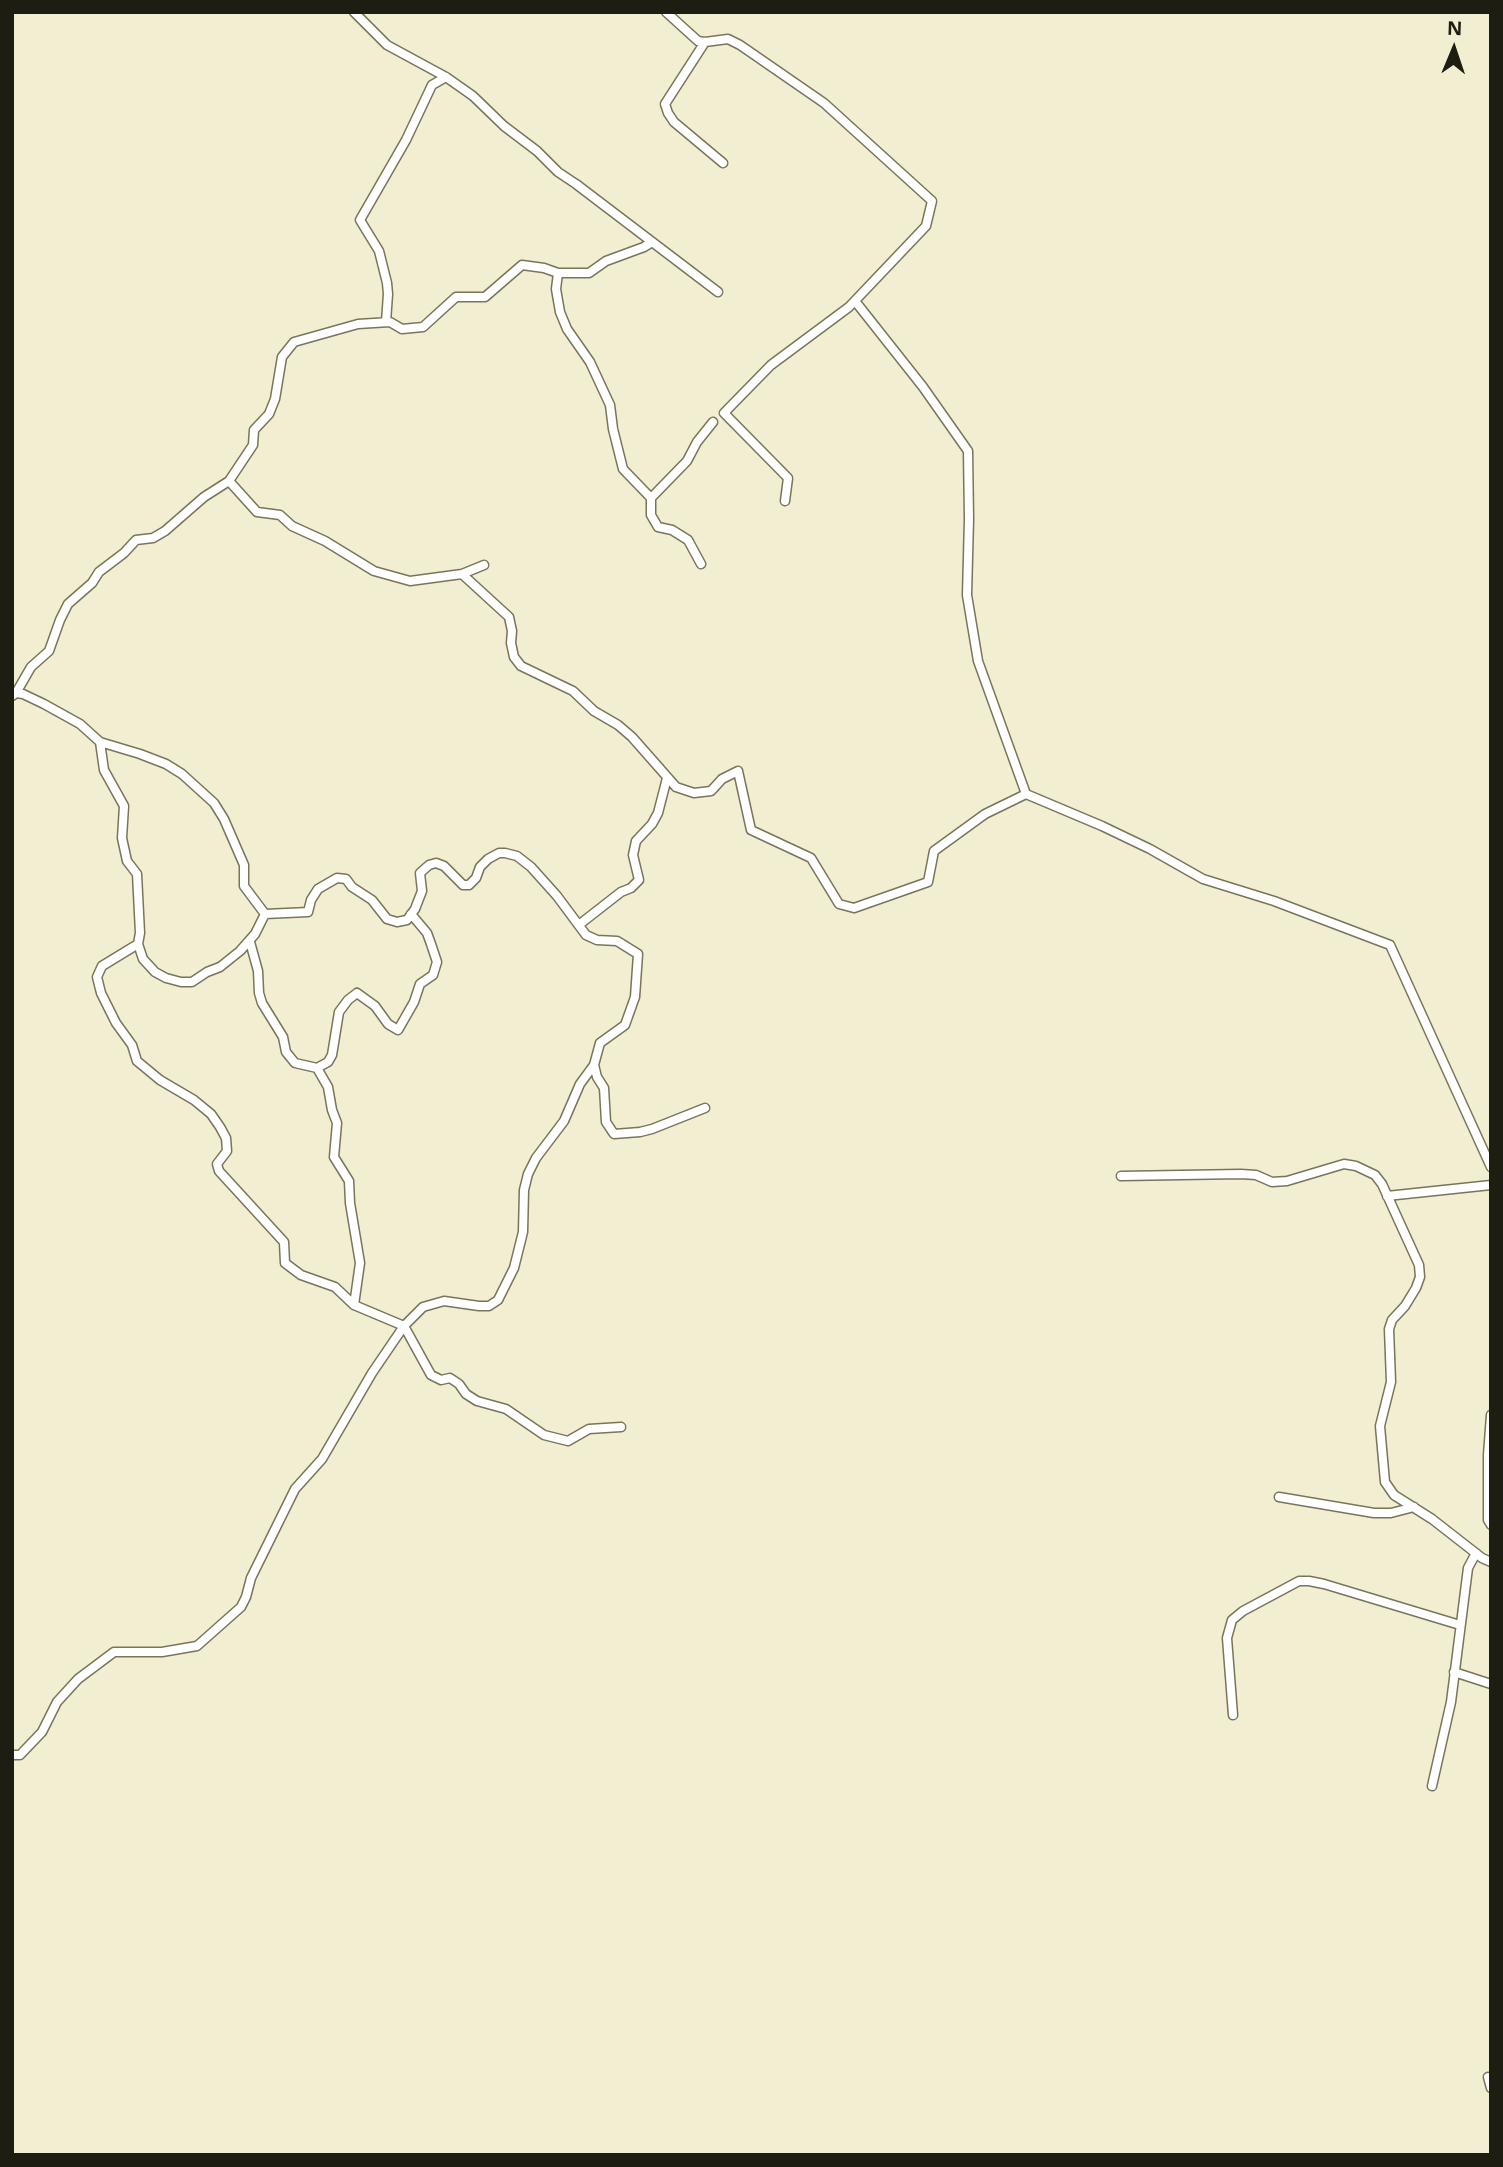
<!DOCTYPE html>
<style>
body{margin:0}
#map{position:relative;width:1503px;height:2167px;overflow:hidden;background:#f1eed1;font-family:"Noto Sans",sans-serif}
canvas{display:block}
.frame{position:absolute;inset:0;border:14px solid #1e1d12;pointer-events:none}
.north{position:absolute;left:1419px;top:14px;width:70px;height:70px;-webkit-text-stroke:5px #f1eed1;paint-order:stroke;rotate:2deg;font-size:19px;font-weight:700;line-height:28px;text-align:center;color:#1e1d12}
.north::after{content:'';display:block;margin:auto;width:24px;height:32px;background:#1e1d12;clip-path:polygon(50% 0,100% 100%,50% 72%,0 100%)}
</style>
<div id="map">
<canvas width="1503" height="2167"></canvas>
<div class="frame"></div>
<div class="north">N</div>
</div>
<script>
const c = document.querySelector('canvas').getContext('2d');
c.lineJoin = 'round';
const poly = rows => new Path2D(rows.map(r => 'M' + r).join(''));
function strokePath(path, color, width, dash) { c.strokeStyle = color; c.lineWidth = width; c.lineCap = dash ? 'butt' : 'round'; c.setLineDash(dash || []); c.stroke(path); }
const minor = poly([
 [354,12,387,45,446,77,473,96,504,126,537,151,558,172,576,184,718,292],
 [666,12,698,41,705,42,728,39,740,45,824,103,932,201,926,226,849,307,771,365,724,413,788,478,785,501],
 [705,42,665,104,668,113,674,122,723,163],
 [558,273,556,289,560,312,567,329,590,362,610,405,613,429,623,469,651,498,651,515,658,527,672,530,688,540,701,564],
 [386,322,388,294,387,283,379,251,360,220,406,140,432,85,446,77],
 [229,481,257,512,280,515,292,526,325,541,374,571,410,581,462,574,484,565],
 [651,498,687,461,697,442,713,422],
 [462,574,509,617,512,631,511,643,514,657,521,666,573,691,594,711,618,725,632,737,676,787,694,793,711,791,722,779,738,771,751,830,811,858,839,904,854,908,928,882,934,851,985,814,1026,794,978,661,967,595,969,519,968,451,923,387,855,301],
 [16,693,31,667,49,651,60,620,68,604,92,583,99,572,124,553,136,540,153,538,165,531,204,497,229,481,253,445,254,430,269,414,275,399,282,357,294,342,358,324,390,322,402,329,423,327,456,297,485,297,522,265,544,268,558,273,589,273,606,261,644,247,652,242],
 [12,696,16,693,23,694,44,704,80,724,100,742,140,754,166,764,182,774,214,803,224,819,244,865,244,886,265,914,308,912,311,900,318,889,337,878,346,879,352,887,372,900,387,919,397,922,407,920,415,909,422,891,420,873,429,865,436,863,444,866,463,885,469,885,476,878,480,867,488,859,499,853,505,853,517,856,531,867,557,896,586,935,597,940,617,941,638,954,635,997,625,1025,600,1043,594,1065,580,1084,564,1121,536,1158,528,1174,524,1190,523,1232,514,1268,498,1300,489,1306,479,1306,444,1301,423,1307,404,1326,372,1373,322,1459,295,1489,251,1578,246,1597,241,1607,197,1646,162,1652,114,1652,78,1679,57,1702,42,1732,20,1755,12,1755],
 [100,742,104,770,124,806,122,838,127,861,137,874,140,933,138,944,143,959,155,972,166,978,181,982,192,982,207,972,220,967,240,951,255,934,265,914],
 [1026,794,1102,826,1150,849,1203,879,1274,901,1390,945,1491,1167],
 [580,924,621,892,631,888,639,880,633,855,636,841,652,824,658,813,667,778],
 [250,942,258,971,259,993,262,1003,283,1037,286,1052,295,1063,317,1068,328,1062,332,1055,339,1012,348,1000,357,993,375,1006,388,1024,398,1030,414,1002,420,984,433,975,437,962,431,944,427,933,411,914],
 [138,944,102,966,97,977,101,993,116,1023,132,1045,137,1061,160,1080,194,1100,211,1114,220,1127,226,1138,227,1151,217,1164,219,1171,284,1242,285,1263,301,1275,335,1287,354,1305,404,1326,431,1375,441,1380,450,1378,459,1384,466,1394,477,1401,506,1409,544,1435,568,1441,589,1429,621,1427],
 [594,1065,597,1077,604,1088,606,1122,614,1134,640,1132,652,1129,705,1108],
 [317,1068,328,1087,332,1110,337,1123,334,1157,349,1181,350,1203,360,1263,354,1305],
 [1121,1176,1241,1174,1256,1175,1272,1182,1287,1181,1344,1164,1356,1166,1375,1175,1382,1184,1419,1265,1420,1277,1416,1288,1405,1306,1392,1320,1389,1329,1391,1382,1380,1426,1385,1482,1394,1495,1432,1519,1482,1558,1491,1562],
 [1387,1196,1491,1185],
 [1491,1415,1488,1455,1488,1520,1491,1525],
 [1279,1497,1374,1513,1391,1513,1414,1507],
 [1454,1672,1491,1684],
 [1233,1715,1227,1638,1232,1620,1243,1611,1299,1581,1309,1581,1324,1584,1460,1625],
 [1432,1786,1451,1702,1468,1568,1476,1553],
 [1488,2077,1491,2088]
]);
strokePath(minor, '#78755b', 11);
strokePath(minor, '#fff', 8);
</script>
